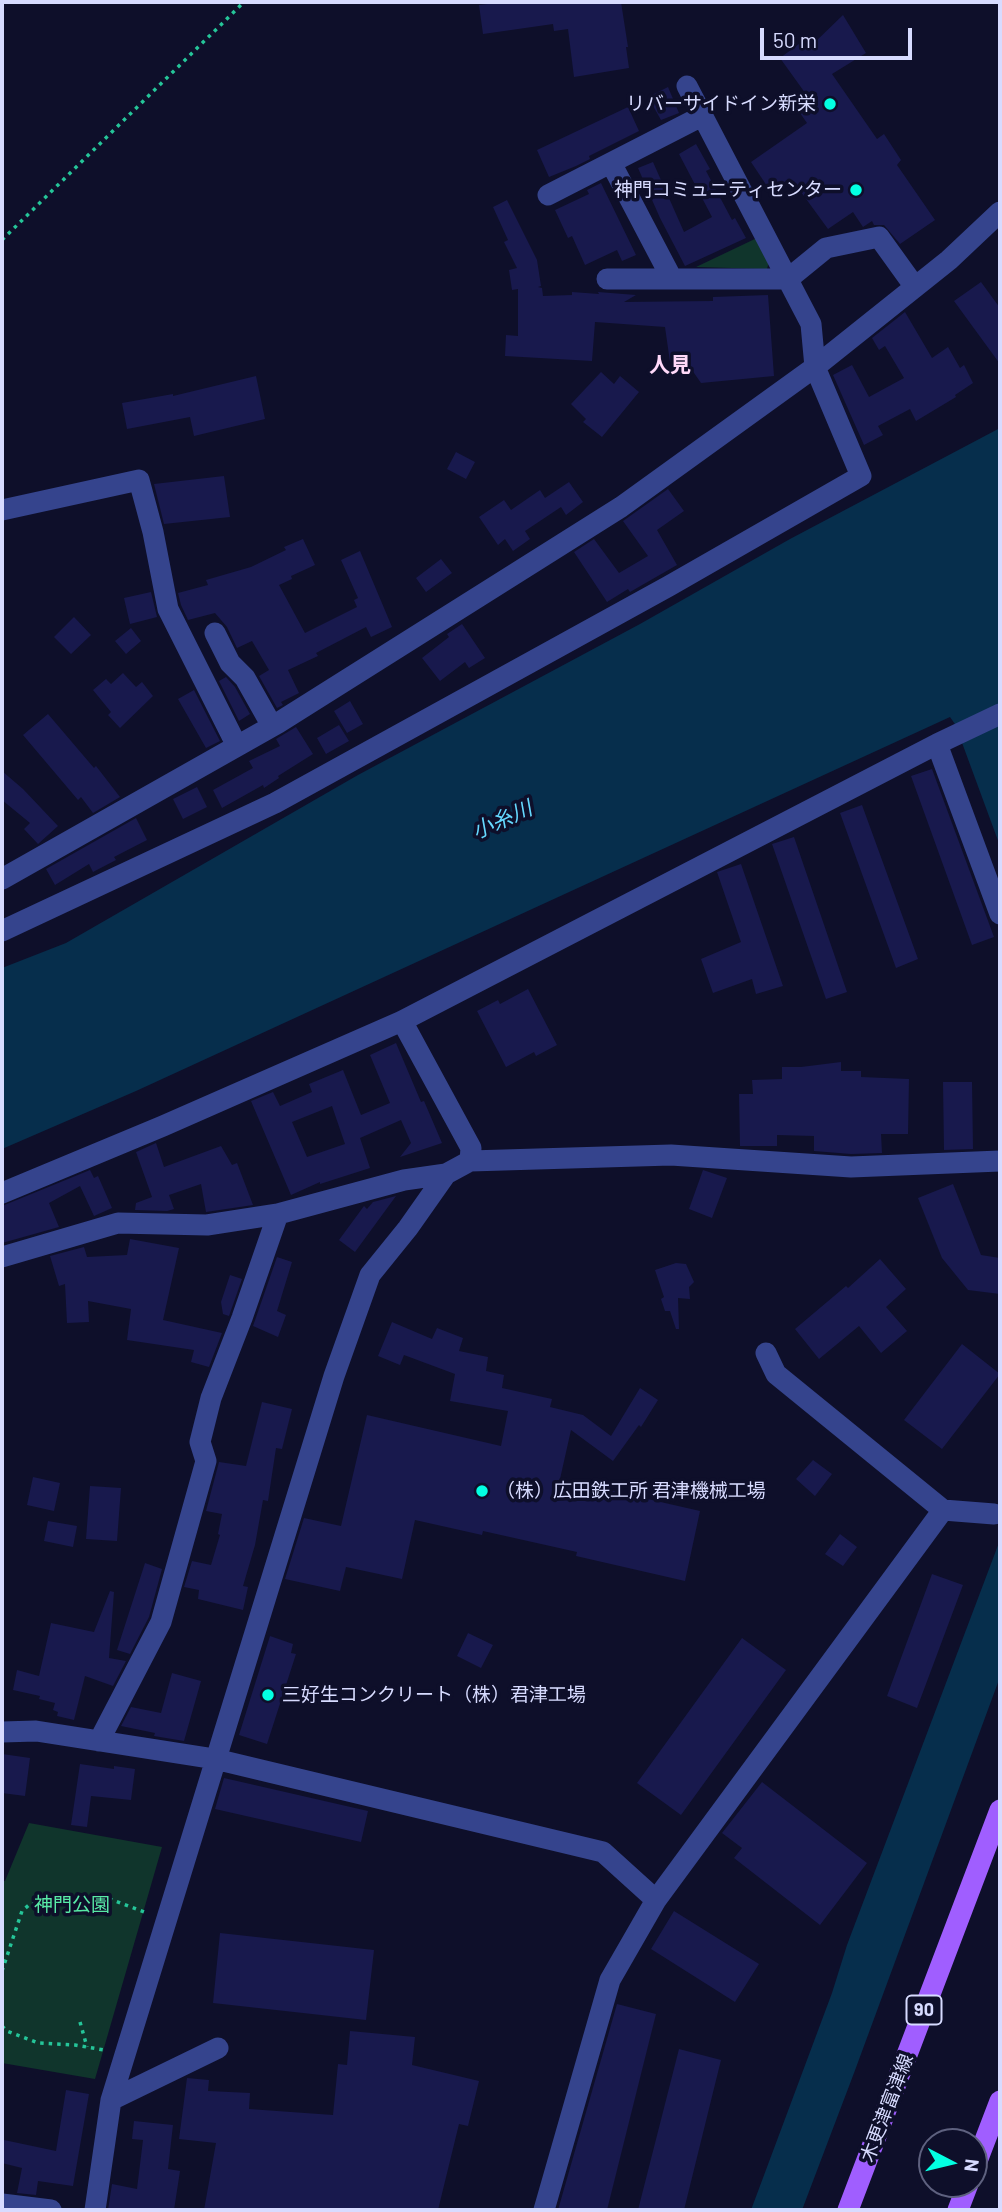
<!DOCTYPE html>
<meta charset="utf-8">
<style>
body{margin:0}
#map{position:relative;width:1002px;height:2212px;overflow:hidden;background:#0e0f2a;font-family:Barlow,sans-serif}
canvas{display:block}
.frame{position:absolute;inset:0;border:4px solid #d7dbff;pointer-events:none}
.north{position:absolute;left:918px;top:2128px;width:70px;height:70px;box-sizing:border-box;background:#0e0f2a;border:2px solid #5e617f;border-radius:50%;rotate:97deg;font-size:19px;font-weight:700;line-height:28px;text-align:center;color:#d7dbff}
.north::after{content:'';display:block;margin:auto;width:24px;height:32px;background:#03ffe2;clip-path:polygon(50% 0,100% 100%,50% 72%,0 100%)}
.scale{position:absolute;left:760px;top:28px;width:152px;height:32px;box-sizing:border-box;border:4px solid #d7dbff;border-top:0;padding-left:9px;font-size:21px;line-height:24px;white-space:nowrap;color:#d7dbff;-webkit-text-stroke:5px #0e0f2a;paint-order:stroke}
</style>
<div id="map">
<canvas width="1002" height="2212"></canvas>
<div class="frame"></div>
<div class="north">N</div>
<div class="scale">50 m</div>
</div>
<script>
const c = document.querySelector('canvas').getContext('2d');
c.lineJoin = 'round';
function fill(path, color) { c.fillStyle = color; c.fill(path, 'evenodd'); }
const poly = rows => new Path2D(rows.map(r => 'M' + r).join(''));
function strokePath(path, color, width, dash) { c.strokeStyle = color; c.lineWidth = width; c.lineCap = dash ? 'butt' : 'round'; c.setLineDash(dash || []); c.stroke(path); }
function drawText(font, color, halo, rows, align = 'center') {
  c.font = font + ' Barlow,"Noto Sans JP",sans-serif'; c.lineWidth = 7; c.setLineDash([]); c.textBaseline = 'middle'; c.strokeStyle = halo; c.fillStyle = color; for (const [text, x, y, turn = 0] of rows) {
    c.save(); c.translate(x, y); c.rotate((+turn || 0) * Math.PI / 180); c.textAlign = isNaN(turn) ? turn : align; if (halo) c.strokeText(text, 0, 0); c.fillText(text, 0, 0); c.restore();
  }
}
fill(poly([
 [759,237,769,262,767,269,696,267],
 [29,1823,162,1847,95,2079,2,2063,2,1881,5,1881]
]), '#10352c');
fill(poly([
 [1000,428,1000,706,957,727,950,717,136,1091,2,1149,2,968,66,943,358,775,640,624,790,539],
 [1000,723,1000,846,961,740],
 [1000,1540,1000,1677,854,2073,802,2210,751,2210,832,1993,847,1945]
]), '#062e4c');
fill(poly([
 [504,2,621,2,628,47,626,47,629,68,574,77,568,29,554,31,553,24,483,34,479,5],
 [843,15,866,53,832,74,877,139,884,134,901,160,897,165,935,220,900,244,884,225,874,225,872,221,863,227,853,212,828,229,793,181,773,195,751,162,807,123,795,106,808,97,780,58,807,38,812,45],
 [668,87,679,113,661,120,648,97],
 [628,107,639,131,589,156,590,159,576,166,549,177,537,150],
 [696,144,710,169,706,171,732,220,735,218,746,238,685,266,660,218,638,168,653,162,684,232,712,217,679,154],
 [601,183,636,255,622,261,617,250,585,265,572,236,568,238,555,210,589,194,587,190],
 [507,200,537,260,541,286,538,287,542,288,543,296,572,295,572,292,599,294,598,292,636,295,624,302,713,301,713,297,768,295,774,376,701,383,685,360,670,362,665,327,595,322,592,361,505,356,506,335,518,336,518,289,512,290,509,270,517,268,504,242,508,240,493,207],
 [981,282,1000,308,1000,364,954,301],
 [905,312,932,358,948,347,960,368,964,365,973,383,955,395,956,397,916,421,910,409,878,426,883,435,864,445,833,375,852,365,869,397,904,378,885,346,879,350,872,338],
 [601,372,614,384,620,376,639,392,602,437,583,422,586,419,571,404],
 [256,376,265,419,194,436,190,417,127,429,122,403,173,394,173,396],
 [456,452,475,462,466,479,447,469],
 [224,476,230,517,164,524,154,484],
 [569,482,583,502,566,515,561,507,525,531,530,539,513,551,505,539,498,545,479,517,504,500,511,510,540,490,545,498],
 [668,489,684,511,657,530,677,565,630,592,628,589,607,602,574,552,594,539,619,573,648,556,623,521],
 [303,539,315,565,291,576,292,579,279,585,305,633,357,607,354,600,358,598,341,560,360,551,392,627,371,637,366,627,316,653,318,656,288,670,299,693,281,702,283,705,277,708,259,676,269,670,252,641,237,648,227,627,215,613,188,620,181,605,178,593,208,585,206,580,251,567,286,550,284,547],
 [441,559,452,573,426,592,416,578],
 [151,592,157,617,130,624,124,598],
 [74,617,91,635,71,654,54,637],
 [462,624,485,658,469,668,465,662,440,681,422,658,449,637,447,634],
 [131,628,141,641,126,654,115,641],
 [123,673,136,687,142,682,153,696,120,728,108,715,111,712,93,690,106,679,111,684],
 [226,677,235,687,250,714,239,721,219,681],
 [194,690,220,741,206,748,178,699],
 [350,701,363,724,347,733,334,711],
 [48,714,94,768,96,766,120,797,93,813,81,797,78,800,23,735],
 [339,725,349,741,326,754,317,738],
 [296,727,313,754,278,776,279,778,264,788,263,785,222,808,213,790,253,768,249,761,280,746,276,739],
 [932,769,994,937,972,945,911,776],
 [2,771,23,789,58,826,38,844,24,829,30,823,2,800],
 [197,787,207,807,183,819,173,799],
 [862,805,918,959,896,968,840,813],
 [136,818,147,840,114,857,116,860,93,872,89,864,55,885,46,869],
 [794,837,847,992,826,999,772,844],
 [741,864,783,986,756,994,752,979,713,993,701,959,741,942,717,872],
 [528,989,557,1045,536,1056,534,1052,506,1067,477,1011,498,1000,500,1004],
 [396,1043,421,1102,424,1101,442,1143,400,1157,411,1143,401,1120,360,1138,370,1168,320,1184,320,1182,291,1195,251,1101,273,1092,280,1106,312,1092,309,1084,343,1070,361,1115,390,1103,370,1055],
 [332,1106,345,1144,307,1157,292,1122],
 [841,1062,841,1071,861,1071,861,1077,909,1079,908,1134,881,1134,882,1153,851,1154,814,1151,814,1136,777,1135,777,1146,740,1146,739,1094,753,1094,752,1080,782,1079,782,1067,801,1067],
 [943,1082,972,1082,973,1149,944,1150],
 [156,1143,164,1167,221,1146,232,1165,237,1163,253,1205,206,1212,201,1184,169,1195,174,1209,167,1211,135,1210,136,1203,152,1197,136,1152],
 [90,1170,94,1178,98,1176,112,1208,94,1216,80,1186,49,1203,59,1227,2,1243,2,1206],
 [703,1170,727,1178,712,1218,689,1209],
 [953,1184,981,1255,1000,1258,1000,1294,968,1290,942,1258,918,1198],
 [396,1196,355,1252,339,1240,364,1206,367,1209,373,1202],
 [130,1239,179,1248,163,1320,222,1333,209,1367,191,1362,194,1350,127,1340,131,1309,88,1301,89,1322,67,1323,65,1284,59,1286,50,1256,84,1247,87,1257,127,1255],
 [277,1257,292,1262,277,1311,286,1315,278,1337,253,1326],
 [880,1259,906,1289,886,1307,907,1331,881,1353,859,1326,819,1359,795,1329,846,1286,848,1288],
 [676,1263,686,1264,694,1282,689,1287,690,1299,678,1298,679,1329,676,1329,670,1311,665,1311,661,1299,664,1297,655,1270],
 [230,1275,242,1279,229,1316,223,1314,221,1302],
 [392,1322,432,1339,437,1328,463,1338,459,1351,488,1357,486,1371,504,1375,502,1388,552,1399,550,1407,583,1415,611,1436,640,1388,658,1400,641,1427,639,1425,613,1461,571,1430,560,1479,700,1511,685,1581,576,1556,577,1552,483,1531,482,1535,415,1520,402,1579,346,1567,340,1591,285,1579,304,1518,341,1526,367,1415,501,1446,508,1411,450,1401,455,1374,404,1355,400,1365,378,1356],
 [962,1344,1000,1374,942,1449,904,1420],
 [262,1402,292,1409,282,1449,276,1448,268,1501,263,1500,255,1545,243,1586,248,1587,243,1610,198,1599,199,1590,184,1587,192,1561,211,1565,220,1535,218,1534,222,1514,206,1511,219,1462,246,1466],
 [813,1460,832,1474,815,1496,796,1479],
 [33,1477,60,1483,54,1511,27,1505],
 [90,1486,121,1488,117,1541,86,1539],
 [48,1521,77,1526,73,1547,44,1541],
 [840,1534,857,1547,843,1566,825,1554],
 [145,1563,162,1569,149,1617,130,1654,117,1650],
 [932,1574,963,1585,917,1708,887,1696],
 [110,1591,114,1592,109,1658,126,1661,113,1686,85,1676,74,1720,57,1716,58,1712,53,1710,55,1703,39,1699,40,1696,13,1690,17,1670,39,1676,51,1623,94,1632],
 [468,1633,493,1645,481,1668,457,1656],
 [270,1636,293,1644,291,1653,296,1654,267,1744,239,1735],
 [742,1638,786,1670,681,1815,637,1783],
 [172,1673,201,1681,184,1741,154,1736,155,1733,121,1726,131,1707,161,1713],
 [2,1754,30,1758,25,1796,2,1793],
 [80,1764,114,1769,114,1766,135,1769,131,1800,91,1796,87,1827,71,1825],
 [224,1778,368,1811,361,1842,215,1809],
 [762,1782,867,1863,820,1925,734,1858,742,1848,722,1833],
 [674,1911,759,1964,735,2002,651,1949],
 [220,1933,374,1950,366,2020,213,2003],
 [617,2004,656,2014,607,2210,558,2210],
 [350,2031,415,2037,412,2065,479,2081,468,2126,459,2124,438,2210,204,2210,216,2143,179,2139,187,2078,209,2080,208,2091,250,2093,249,2109,333,2115,338,2064,347,2065],
 [679,2049,721,2060,684,2210,638,2210],
 [66,2090,89,2094,73,2186,38,2181,36,2195,17,2193,22,2168,2,2163,4,2140,56,2151],
 [134,2121,173,2125,168,2169,180,2171,174,2210,108,2210,112,2184,137,2189,143,2140,132,2139]
]), '#18194d');
strokePath(poly([
 [2,240,244,2],
 [2,1971,22,1911,30,1904,45,1901,110,1899,147,1913],
 [80,2022,87,2047],
 [2,2026,7,2031,38,2043,75,2045,104,2050]
]), '#25c599', 3.5, [3.5, 5]);
strokePath(poly([
 [611,163,672,279],
 [548,195,702,116],
 [607,279,788,279,826,248,879,237,915,287],
 [2,510,139,480,153,532,168,609,237,746],
 [215,633,230,663,245,678,272,726],
 [937,744,1000,914],
 [2,879,278,723,621,507,815,367,949,260,1000,212],
 [2,931,275,803,669,586,861,476,815,367,811,324,687,86],
 [402,1021,471,1148,470,1161],
 [2,1193,163,1126,402,1021,937,744,1000,714],
 [2,1257,118,1223,207,1225,278,1214,404,1180,446,1174,470,1161,671,1155,851,1167,1000,1161],
 [766,1353,776,1374,943,1510],
 [2,1732,36,1731,215,1759,603,1852,656,1900],
 [99,1741,161,1622,206,1461,200,1442,211,1398,242,1318,278,1214],
 [111,2100,218,2048],
 [2,2204,51,2210],
 [95,2210,111,2100,334,1376,370,1275,408,1228,446,1174],
 [544,2210,610,1980,656,1900,943,1510,994,1514]
]), '#35448d', 21);
strokePath(poly([
 [974,2169,1000,2101],
 [848,2210,1000,1810],
 [958,2210,968,2184]
]), '#a05eff', 21);
for (const [x, y, r, color] of [
 [830,104,7,"#03ffe2"],
 [856,190,7,"#03ffe2"],
 [482,1491,7,"#03ffe2"],
 [268,1695,7,"#03ffe2"]
]) { const dot = new Path2D(); dot.arc(x, y, r, 0, 2 * Math.PI); c.fillStyle = color; c.fill(dot); strokePath(dot, '#0e0f2a', 2.5); }
for (const [x, y, w] of [
 [924,2010,35]
]) { const box = new Path2D(); box.roundRect(x - w / 2, y - 14.5, w, 29, 5); c.fillStyle = '#0e0f2a'; c.fill(box); strokePath(box, '#d7dbff', 2); }
drawText('bold 18px', '#d7dbff', null, [
 ["90",924,2010]
]);
drawText('19px', '#d7dbff', '#0e0f2a', [
 ["リバーサイドイン新栄",816,104],
 ["神門コミュニティセンター",842,190],
 ["（株）広田鉄工所 君津機械工場",496,1491,"left"],
 ["三好生コンクリート（株）君津工場",282,1695,"left"]
], 'right');
drawText('19px', '#58eaa6', '#0e0f2a', [
 ["神門公園",72,1905]
]);
drawText('19px', '#d7dbff', '#0e0f2a', [
 ["木更津富津線",887,2108,-69]
]);
drawText('bold 21px', '#ffd9f9', '#0e0f2a', [
 ["人見",670,365]
]);
drawText('italic 21px', '#65d9ff', '#0e0f2a', [
 ["小糸川",502,820,-24]
]);
</script>
